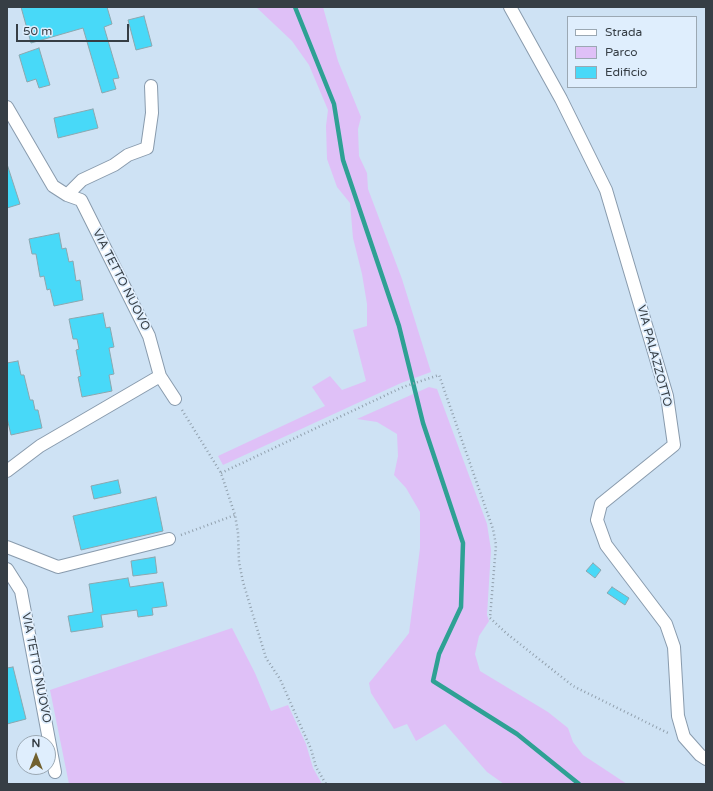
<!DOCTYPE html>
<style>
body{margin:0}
#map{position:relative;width:713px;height:791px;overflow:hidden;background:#cee2f4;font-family:"Varela Round",sans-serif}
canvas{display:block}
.frame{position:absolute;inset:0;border:8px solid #363e45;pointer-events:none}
.legend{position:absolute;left:567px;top:16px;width:130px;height:72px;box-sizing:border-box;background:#dfeefd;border:1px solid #9ba8b3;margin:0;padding:5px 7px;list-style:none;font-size:12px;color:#363e45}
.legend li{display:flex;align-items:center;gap:8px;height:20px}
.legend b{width:20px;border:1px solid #9ba8b3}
.north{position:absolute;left:16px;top:735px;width:40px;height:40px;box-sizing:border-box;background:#dfeefd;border:1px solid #9ba8b3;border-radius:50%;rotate:0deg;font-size:11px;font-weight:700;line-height:16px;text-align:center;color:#363e45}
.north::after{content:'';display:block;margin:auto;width:14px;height:18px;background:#72612f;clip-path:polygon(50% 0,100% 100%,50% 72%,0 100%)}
.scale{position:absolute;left:16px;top:24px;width:113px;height:18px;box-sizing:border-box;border:2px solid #363e45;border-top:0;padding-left:5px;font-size:12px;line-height:14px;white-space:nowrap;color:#363e45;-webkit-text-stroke:3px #dfeefd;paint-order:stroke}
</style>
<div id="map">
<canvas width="713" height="791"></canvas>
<div class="frame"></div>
<ul class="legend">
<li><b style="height:5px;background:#fff"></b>Strada</li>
<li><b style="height:11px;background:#dfc0f7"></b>Parco</li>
<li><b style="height:11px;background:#48d9f8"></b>Edificio</li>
</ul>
<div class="north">N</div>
<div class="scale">50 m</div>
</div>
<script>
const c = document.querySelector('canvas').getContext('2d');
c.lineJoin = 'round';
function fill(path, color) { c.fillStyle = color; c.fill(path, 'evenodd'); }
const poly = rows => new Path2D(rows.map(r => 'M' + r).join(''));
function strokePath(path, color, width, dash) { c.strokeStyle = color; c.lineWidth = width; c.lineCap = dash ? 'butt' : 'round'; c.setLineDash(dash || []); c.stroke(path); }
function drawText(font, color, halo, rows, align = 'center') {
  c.font = font + ' "Varela Round",sans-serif'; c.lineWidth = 3.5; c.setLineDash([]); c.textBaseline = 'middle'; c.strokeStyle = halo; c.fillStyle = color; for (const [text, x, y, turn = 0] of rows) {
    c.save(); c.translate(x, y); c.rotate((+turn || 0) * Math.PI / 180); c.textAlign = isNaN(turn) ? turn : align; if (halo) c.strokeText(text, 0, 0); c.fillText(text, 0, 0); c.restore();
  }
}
fill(poly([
 [256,7,323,7,338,61,361,117,358,129,359,156,367,173,368,189,402,279,431,372,401,383,223,465,218,456,325,406,312,387,330,376,342,390,366,381,353,330,367,326,367,304,362,274,353,238,350,203,337,187,327,159,326,126,328,110,309,65,292,41],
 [429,387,437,389,487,524,491,550,487,615,489,621,479,636,475,654,480,671,548,712,568,728,573,742,583,755,627,784,504,784,487,772,445,724,416,741,407,724,394,729,371,693,369,683,392,655,409,633,420,548,420,512,406,488,394,475,398,456,397,434,377,422,357,419],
 [232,628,255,673,271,711,288,705,306,744,313,768,322,784,69,784,50,690]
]), '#dfc0f7');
strokePath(poly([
 [295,7,334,104,343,160,399,326,423,423,463,543,461,607,439,654,433,681,517,734,579,784]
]), '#2ea194', 4.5);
const building = poly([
 [21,7,107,7,112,24,104,27,119,78,113,79,116,89,102,93,83,28,31,43,21,7],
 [144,16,152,46,136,50,128,20,144,16],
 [39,48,50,85,39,88,36,79,27,82,19,55,39,48],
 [93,109,98,128,58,138,54,118,93,109],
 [7,164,20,204,7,208,7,164],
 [59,233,62,249,66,248,69,262,73,261,76,281,80,280,83,300,54,306,50,289,47,290,44,276,40,277,36,254,32,254,29,239,59,233],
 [103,313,106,328,110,327,114,347,109,348,114,374,109,375,112,391,82,397,78,377,81,376,76,350,79,349,77,339,73,339,69,319,103,313],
 [18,361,21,375,24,375,30,400,33,400,35,410,38,410,42,428,11,435,7,418,7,363,18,361],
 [118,480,121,493,94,499,91,486,118,480],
 [156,497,163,531,81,550,73,516,156,497],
 [155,557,157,573,133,576,131,561,155,557],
 [593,563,601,570,595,578,586,571,593,563],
 [128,578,130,587,163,582,167,606,152,608,153,615,138,617,137,610,101,615,103,627,71,632,68,616,93,612,89,584,128,578],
 [612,587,629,598,625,605,607,593,612,587],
 [13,667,26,719,7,724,7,668,13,667]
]);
fill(building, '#48d9f8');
strokePath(building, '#8ba7af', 1);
const minor = poly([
 [510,7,561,99,606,190,667,396,674,445,601,504,597,520,606,545,666,624,674,647,678,716,684,737,700,755,706,759],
 [7,107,53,186,67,195,81,200,149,336,160,376,175,399],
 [67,195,82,180,114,165,128,155,147,148,152,113,151,86],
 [7,471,40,446,160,376],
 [7,547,58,567,169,539],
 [7,569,21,591,55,772]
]);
strokePath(minor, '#899bad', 14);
strokePath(poly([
 [182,410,221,473,235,515,238,533,239,562,243,582,266,658,280,679,311,749,316,767,326,784],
 [221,473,403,387,439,375,493,529,496,545,490,618,506,633,573,686,670,734],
 [181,535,235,515]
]), '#91a0ad', 2.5, [1, 3]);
strokePath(minor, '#fff', 12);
drawText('12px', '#363e45', '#dfeefd', [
 ["VIA TETTO NUOVO",121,280,63],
 ["VIA PALAZZOTTO",654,356,75],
 ["VIA TETTO NUOVO",36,668,79]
]);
</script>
